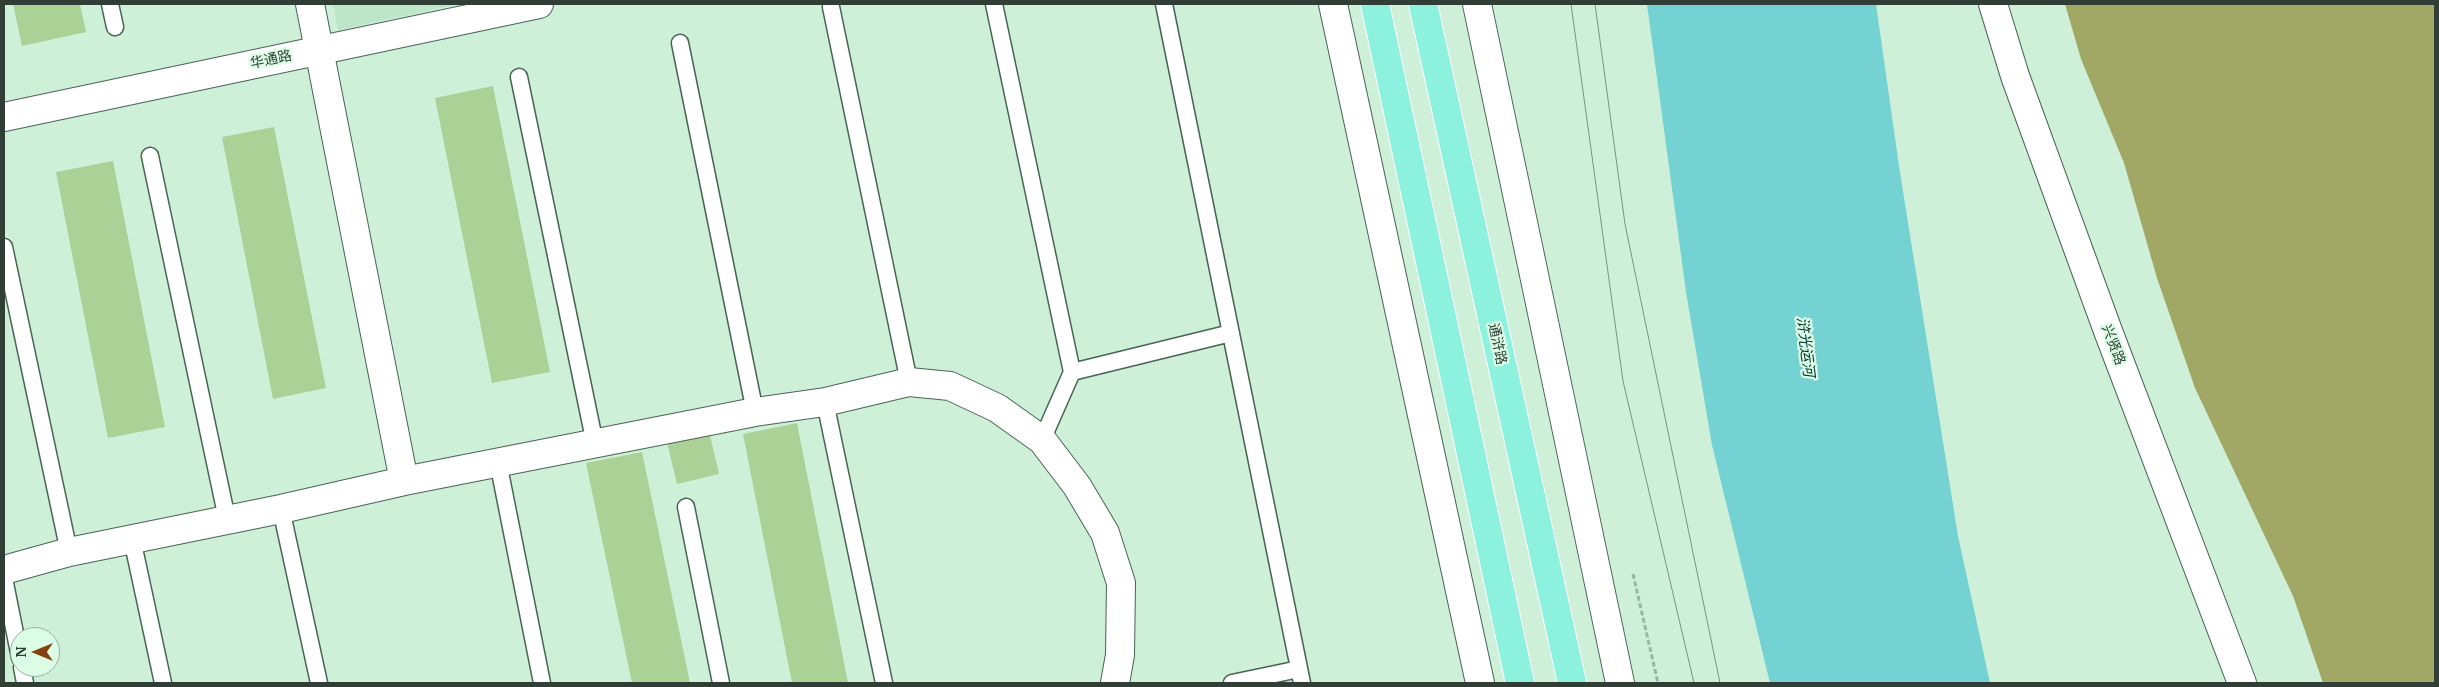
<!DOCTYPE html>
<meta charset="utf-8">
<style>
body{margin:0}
#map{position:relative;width:2439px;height:687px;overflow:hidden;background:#cef0d9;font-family:Merriweather,serif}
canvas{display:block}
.frame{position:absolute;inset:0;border:5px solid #313e35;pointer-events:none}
.north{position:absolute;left:10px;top:627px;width:50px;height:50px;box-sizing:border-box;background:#dbfde6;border:1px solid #97b19f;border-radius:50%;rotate:270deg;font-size:14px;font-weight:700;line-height:20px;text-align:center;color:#313e35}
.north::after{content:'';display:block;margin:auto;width:18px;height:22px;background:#84420f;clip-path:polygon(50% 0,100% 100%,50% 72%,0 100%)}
</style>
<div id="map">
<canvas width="2439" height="687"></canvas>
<div class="frame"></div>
<div class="north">N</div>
</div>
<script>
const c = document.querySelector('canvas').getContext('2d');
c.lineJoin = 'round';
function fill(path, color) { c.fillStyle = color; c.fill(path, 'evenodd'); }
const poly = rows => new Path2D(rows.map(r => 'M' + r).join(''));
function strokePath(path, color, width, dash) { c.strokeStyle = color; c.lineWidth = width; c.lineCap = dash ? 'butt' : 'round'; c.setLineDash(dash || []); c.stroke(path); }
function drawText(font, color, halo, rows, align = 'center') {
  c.font = font + ' Merriweather,"Noto Sans SC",serif'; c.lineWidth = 4.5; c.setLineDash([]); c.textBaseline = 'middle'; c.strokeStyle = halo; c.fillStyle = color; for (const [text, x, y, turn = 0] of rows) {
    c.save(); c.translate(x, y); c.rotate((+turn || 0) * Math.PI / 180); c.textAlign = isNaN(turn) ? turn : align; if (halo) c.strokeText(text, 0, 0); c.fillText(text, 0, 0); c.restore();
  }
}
fill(poly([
 [333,4,459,4,338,30]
]), '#bce5c9');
fill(poly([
 [2065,4,2435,4,2435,683,2323,683,2293,596,2195,388,2157,278,2124,163,2081,59]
]), '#a1a866');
fill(poly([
 [1647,4,1876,4,1899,166,1958,536,1990,683,1770,683,1712,445,1686,292]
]), '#74d2d3');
fill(poly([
 [13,4,80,4,86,32,22,46],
 [493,86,550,372,492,383,435,98],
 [274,127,326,388,273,399,222,137],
 [113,161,165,427,108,438,56,172],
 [706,418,719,474,677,484,664,429],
 [797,423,848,683,792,683,743,434],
 [642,452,690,683,632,683,586,463]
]), '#abd196');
const lane = poly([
 [110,4,115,27],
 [994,4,1072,372],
 [1164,4,1302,683],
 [831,7,909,382],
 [680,43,755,412],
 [519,77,595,444],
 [150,156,227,519],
 [4,247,69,552],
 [825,402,884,683],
 [1042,440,1072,372,1231,333],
 [498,462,542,683],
 [686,507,721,683],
 [281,509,319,683],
 [132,539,163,683],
 [4,578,20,658],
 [22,667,25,683],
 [1232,683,1299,669]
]);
const street = poly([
 [310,4,404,481],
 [4,570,69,552,281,509,404,481,755,412,825,402,909,382,950,386,997,408,1042,440,1077,486,1105,533,1121,583,1120,655,1115,683]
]);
const secondary = poly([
 [1333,4,1480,683],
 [1477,4,1620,683],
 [1993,4,2015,76,2108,331,2242,683],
 [4,117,539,4]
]);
const primary = poly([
 [1375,4,1520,683],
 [1423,4,1572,683]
]);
strokePath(lane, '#476551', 19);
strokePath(street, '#476551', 30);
strokePath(secondary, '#476551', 30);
strokePath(primary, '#fff', 30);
strokePath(poly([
 [1633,574,1658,683]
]), '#9ab5a3', 3, [5, 2.5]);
strokePath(lane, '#fff', 16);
strokePath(street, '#fff', 28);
strokePath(secondary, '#fff', 28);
strokePath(primary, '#8df2dd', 28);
strokePath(poly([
 [1571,4,1623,381,1694,683],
 [1595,4,1625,224,1720,683]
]), '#7b9282', 1);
drawText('14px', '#313e35', '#dbfde6', [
 ["华通路",271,60,-12],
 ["通浒路",1497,344,78],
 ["兴贤路",2113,345,69]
]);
drawText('italic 15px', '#033334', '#dbfde6', [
 ["浒光运河",1805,347,83]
]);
</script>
